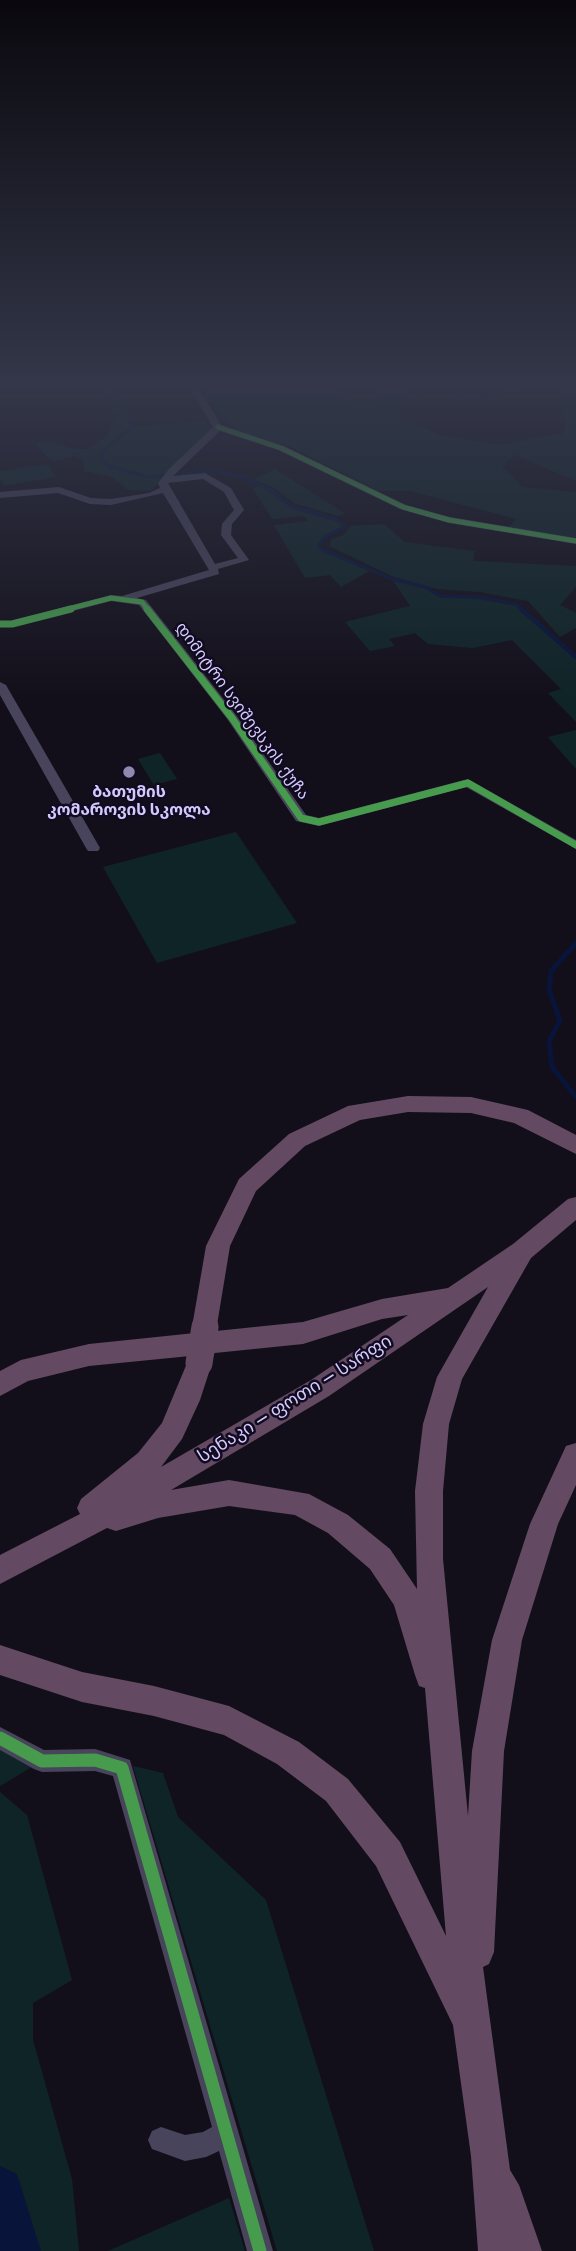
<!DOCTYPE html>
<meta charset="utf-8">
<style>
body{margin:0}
canvas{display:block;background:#130f1a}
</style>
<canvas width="576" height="2251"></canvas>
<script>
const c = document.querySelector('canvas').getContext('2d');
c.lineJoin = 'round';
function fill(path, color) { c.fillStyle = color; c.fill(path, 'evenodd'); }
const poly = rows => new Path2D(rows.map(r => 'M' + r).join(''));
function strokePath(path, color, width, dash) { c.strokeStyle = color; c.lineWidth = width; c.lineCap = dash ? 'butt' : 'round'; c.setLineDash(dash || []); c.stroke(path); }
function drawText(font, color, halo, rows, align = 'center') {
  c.font = font + ' Rubik,"Noto Sans Georgian",sans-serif'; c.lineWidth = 5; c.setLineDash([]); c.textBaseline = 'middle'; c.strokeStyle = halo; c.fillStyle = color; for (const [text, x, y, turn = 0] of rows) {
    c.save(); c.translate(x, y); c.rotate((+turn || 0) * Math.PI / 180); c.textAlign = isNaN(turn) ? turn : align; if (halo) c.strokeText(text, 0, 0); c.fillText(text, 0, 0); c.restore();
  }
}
fill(poly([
 [98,383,109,383,130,417,132,427,207,421,211,429,151,491,128,490,112,477,84,471,83,459,74,456,53,461,46,456,35,443,50,442,75,449,88,449,108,435,116,417],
 [199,383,338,383,352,405,375,404,379,383,412,383,404,401,495,395,522,383,576,383,576,481,515,455,502,466,522,487,576,492,576,538,509,527,516,519,410,491,379,491,291,447,238,431,222,417],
 [545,386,559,387,562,392,566,429,561,434,499,445,442,436,408,421,396,411,408,403,478,398],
 [48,464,56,477,4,486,0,479,0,471],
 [275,469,346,514,338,516,294,503,276,489,254,479],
 [260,485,292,507,337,520,345,527,326,536,320,545,324,550,371,570,341,587,330,575,305,578,274,525,308,521,304,516,272,519,253,489],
 [384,524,405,542,475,551,473,561,576,566,576,587,560,605,576,613,576,628,560,637,528,601,480,592,437,589,394,577,329,546,331,539,343,535,351,526],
 [392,579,425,587,440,596,476,597,516,604,533,617,576,657,576,722,548,693,561,689,512,640,473,648,428,644,415,633,389,639,395,646,370,651,345,622,410,606],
 [576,730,576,769,548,737],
 [160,753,177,779,154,785,138,759],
 [236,832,297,923,157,963,103,867],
 [0,1738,42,1761,0,1786],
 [133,1766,163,1773,178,1817,266,1900,374,2251,277,2251],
 [0,1792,27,1815,72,1980,33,2003,33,2040,72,2179,79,2251,0,2251],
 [229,2198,245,2251,108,2251]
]), '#0f2427');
strokePath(poly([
 [109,383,130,417,132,427,102,452,102,459,109,466,147,477,218,471,245,478,269,489,292,507,337,520,345,527,326,536,319,545,323,550,392,579,425,587,440,596,476,597,516,604,523,610]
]), '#081439', 3.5);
strokePath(poly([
 [521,609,576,657]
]), '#081439', 4.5);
strokePath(poly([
 [576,943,551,971,549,990,560,1020,549,1042,552,1067,576,1097]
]), '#081439', 5);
fill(poly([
 [0,2166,17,2174,41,2251,0,2251,0,2166]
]), '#081439');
fill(poly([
 [187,383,195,383,221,425,284,446,406,505,450,517,576,538,576,544,449,523,400,509,278,450,220,431,173,476,205,473,231,488,244,510,232,524,231,535,249,560,218,569,219,574,137,598,146,600,236,715,306,815,319,818,468,779,576,840,576,849,466,787,319,826,296,821,228,720,139,605,111,601,12,627,0,627,0,621,12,621,111,595,122,596,209,570,163,493,111,505,90,504,58,493,0,498,0,492,59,487,91,498,111,499,149,493,160,488,158,483,169,469,213,427,187,383],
 [203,479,224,492,234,510,222,524,221,535,238,558,215,564,168,483,203,479],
 [0,682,6,685,100,848,98,851,88,851,86,848,0,695,0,682],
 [0,1727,44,1750,95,1749,130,1760,273,2251,247,2251,219,2151,206,2157,185,2161,152,2149,148,2140,152,2131,161,2127,185,2135,203,2132,212,2127,113,1776,95,1771,42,1772,34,1769,0,1750,0,1727]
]), '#48445b');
fill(poly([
 [408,1096,471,1097,528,1110,576,1135,576,1154,514,1123,471,1113,408,1112,360,1120,305,1146,256,1191,230,1246,216,1331,303,1322,382,1299,448,1288,513,1244,568,1199,576,1197,576,1220,531,1258,462,1379,449,1424,443,1491,443,1559,468,1816,472,1751,492,1640,530,1524,566,1446,576,1443,576,1485,558,1524,522,1640,504,1751,494,1952,489,1964,483,1967,510,2170,519,2185,542,2251,478,2251,471,2156,453,2025,376,1866,326,1801,277,1764,224,1735,154,1716,82,1702,0,1675,0,1645,82,1672,154,1686,229,1706,299,1742,348,1779,400,1842,446,1936,425,1688,419,1686,415,1675,394,1605,370,1569,328,1533,295,1515,229,1506,158,1518,116,1531,107,1528,0,1584,0,1555,80,1514,77,1508,81,1499,138,1453,162,1423,190,1356,89,1366,28,1381,0,1396,0,1371,21,1360,89,1344,195,1333,192,1327,206,1246,239,1179,289,1134,348,1106,408,1096],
 [488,1287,437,1377,423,1424,415,1491,417,1589,390,1549,348,1515,309,1494,229,1480,171,1490,329,1396,488,1287],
 [408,1315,311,1380,161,1467,182,1439,200,1400,212,1363,205,1354,303,1344,382,1319,408,1315]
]), '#634a62');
strokePath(poly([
 [199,1363,205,1327]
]), '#634a62', 27);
strokePath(poly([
 [218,427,281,448,403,507,449,520,576,541],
 [64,610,111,598,142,602,148,610]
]), '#469c4c', 5);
strokePath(poly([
 [147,609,232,718,301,818,319,822,468,783,576,845],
 [0,624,12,624,71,609]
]), '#469c4c', 7);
strokePath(poly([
 [0,1738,42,1761,95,1760,122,1768,260,2251]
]), '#469c4c', 13);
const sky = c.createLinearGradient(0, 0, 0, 698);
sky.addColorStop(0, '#0a080e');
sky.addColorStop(0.55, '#333749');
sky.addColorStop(1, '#33374900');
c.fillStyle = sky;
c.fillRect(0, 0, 576, 698);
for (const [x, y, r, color] of [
 [129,772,7,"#9188af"]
]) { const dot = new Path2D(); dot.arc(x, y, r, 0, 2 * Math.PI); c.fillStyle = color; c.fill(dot); strokePath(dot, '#110b1f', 2.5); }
drawText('16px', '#d5c9ff', '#110b1f', [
 ["დიმიტრი სვიშევსკის ქუჩა",242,711,54]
]);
drawText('bold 16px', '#d5c9ff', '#110b1f', [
 ["ბათუმის",129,792],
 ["კომაროვის სკოლა",129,810]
]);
drawText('18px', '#d5c9ff', '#110b1f', [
 ["სენაკი — ფოთი — სარფი",295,1399,-32]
]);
</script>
